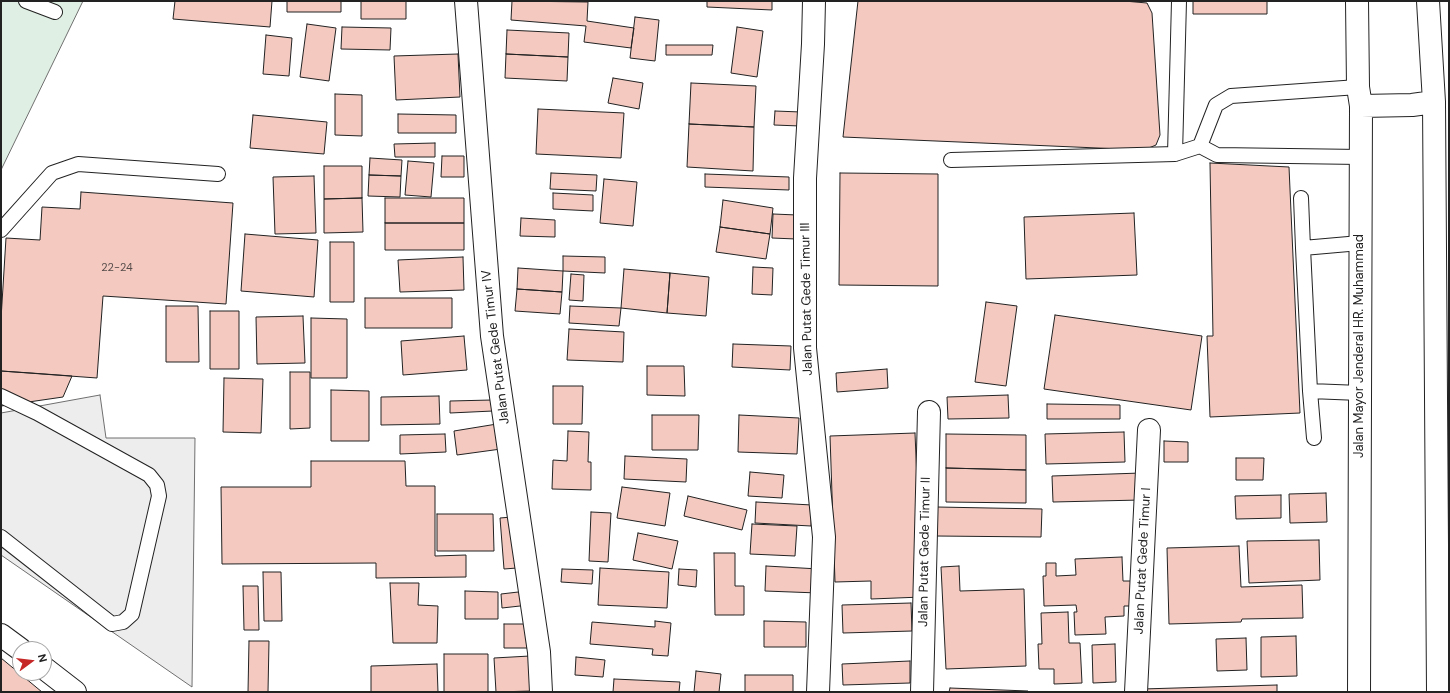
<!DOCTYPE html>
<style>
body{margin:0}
#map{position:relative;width:1450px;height:693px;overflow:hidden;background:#fff;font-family:"DM Sans",sans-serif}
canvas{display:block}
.frame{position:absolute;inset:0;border:2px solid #222;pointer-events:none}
.north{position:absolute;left:12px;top:641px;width:40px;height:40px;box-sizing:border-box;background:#fff;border:1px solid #a7a7a7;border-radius:50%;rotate:75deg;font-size:11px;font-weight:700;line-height:16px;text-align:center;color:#222}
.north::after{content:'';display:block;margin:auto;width:14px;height:18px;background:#c62828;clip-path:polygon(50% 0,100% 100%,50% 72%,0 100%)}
</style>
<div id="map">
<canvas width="1450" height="693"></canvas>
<div class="frame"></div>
<div class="north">N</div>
</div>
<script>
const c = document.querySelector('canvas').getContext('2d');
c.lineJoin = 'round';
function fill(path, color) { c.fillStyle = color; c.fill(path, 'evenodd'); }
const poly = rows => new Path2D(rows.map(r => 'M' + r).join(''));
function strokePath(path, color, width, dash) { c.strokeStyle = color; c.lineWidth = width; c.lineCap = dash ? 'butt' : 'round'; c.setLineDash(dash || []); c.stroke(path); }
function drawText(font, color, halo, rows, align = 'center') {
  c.font = font + ' "DM Sans",sans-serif'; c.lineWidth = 3; c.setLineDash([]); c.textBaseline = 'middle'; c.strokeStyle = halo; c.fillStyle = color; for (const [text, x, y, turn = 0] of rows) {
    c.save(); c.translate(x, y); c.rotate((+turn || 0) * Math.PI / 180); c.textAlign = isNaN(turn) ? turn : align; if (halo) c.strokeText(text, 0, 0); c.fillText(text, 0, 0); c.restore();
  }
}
const green = poly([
 [1,1,83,1,1,170,1,1]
]);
fill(green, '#e0efe3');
strokePath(green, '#6f6f6f', 1);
const parking = poly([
 [100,395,106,438,195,438,192,687,1,555,1,413,100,395]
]);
fill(parking, '#ededed');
strokePath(parking, '#6f6f6f', 1);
const building = poly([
 [175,1,272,1,270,27,173,19,175,1],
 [287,1,341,1,341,12,287,12,287,1],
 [361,1,406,1,406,19,361,19,361,1],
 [512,1,588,2,587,21,634,28,631,48,584,42,586,26,511,20,512,1],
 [707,1,772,1,772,10,707,7,707,1],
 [858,1,1124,1,1147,3,1152,13,1160,135,1156,145,1144,150,843,137,858,1],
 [1193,1,1267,1,1267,14,1193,14,1193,1],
 [635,17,659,20,655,61,630,58,635,17],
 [307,24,336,28,329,81,300,77,307,24],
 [342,27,391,28,390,50,341,49,342,27],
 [737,27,763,31,757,77,731,73,737,27],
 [507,30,569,33,568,57,506,54,507,30],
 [266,35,292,38,289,76,263,74,266,35],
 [666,45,713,45,712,55,666,55,666,45],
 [458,54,460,97,396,100,394,56,458,54],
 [506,54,568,57,567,81,505,78,506,54],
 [613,78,643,83,639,109,608,103,613,78],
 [691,83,756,86,754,127,689,124,691,83],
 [335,94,362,95,362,136,335,135,335,94],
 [538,109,624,113,621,158,536,154,538,109],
 [775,111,801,112,800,126,774,125,775,111],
 [398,114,456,115,456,133,398,133,398,114],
 [253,115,327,122,324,154,250,148,253,115],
 [689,124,754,127,753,171,687,167,689,124],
 [435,143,435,157,395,157,394,144,435,143],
 [442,156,464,156,464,177,441,177,442,156],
 [370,158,402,160,401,176,369,175,370,158],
 [408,161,434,163,431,197,405,195,408,161],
 [1210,163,1289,167,1300,413,1210,417,1207,336,1213,336,1210,163],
 [324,166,362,166,362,198,324,199,324,166],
 [551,173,597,175,596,191,550,189,551,173],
 [840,173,938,174,938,286,839,285,840,173],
 [705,174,789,177,789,190,705,187,705,174],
 [369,175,401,176,400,197,368,196,369,175],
 [314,176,316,233,275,234,273,177,314,176],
 [604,179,637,182,633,226,600,223,604,179],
 [81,192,233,203,226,304,103,296,97,378,1,371,1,319,6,238,40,240,42,207,80,209,81,192],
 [553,193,593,195,593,211,553,209,553,193],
 [362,198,363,232,324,233,324,199,362,198],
 [385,198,464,198,464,223,385,223,385,198],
 [723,200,773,208,770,234,720,227,723,200],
 [1134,213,1137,275,1026,279,1024,217,1134,213],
 [773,214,797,215,796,239,772,238,773,214],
 [521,218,555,220,555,237,520,236,521,218],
 [385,223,464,223,464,250,385,250,385,223],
 [720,227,770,234,766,259,716,252,720,227],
 [245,234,318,240,314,297,241,291,245,234],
 [330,242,354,242,354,302,330,302,330,242],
 [563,256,605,257,605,273,563,271,563,256],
 [463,257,464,290,400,292,398,260,463,257],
 [753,267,773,268,772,295,752,294,753,267],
 [518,268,563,271,562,292,517,289,518,268],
 [624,269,670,273,667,313,621,308,624,269],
 [670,273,709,277,706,316,667,313,670,273],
 [571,274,584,275,583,301,569,300,571,274],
 [517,289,562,292,560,314,515,311,517,289],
 [365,298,452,298,452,328,365,328,365,298],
 [986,302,1017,306,1006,386,975,382,986,302],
 [166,306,198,306,199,362,166,362,166,306],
 [570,306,621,308,619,326,569,323,570,306],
 [210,311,239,311,239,369,210,369,210,311],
 [1055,315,1202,336,1191,410,1044,389,1055,315],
 [303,316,305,363,257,364,256,317,303,316],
 [311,318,347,319,347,378,311,378,311,318],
 [569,329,624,332,623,362,567,360,569,329],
 [464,336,467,370,403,375,401,341,464,336],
 [733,344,791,346,790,370,732,367,733,344],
 [647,366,684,366,685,396,647,395,647,366],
 [887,369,888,388,837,392,836,373,887,369],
 [1,371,31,373,72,376,63,397,1,406,1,371],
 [290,372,310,372,310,428,290,429,290,372],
 [224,378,263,379,261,433,223,432,224,378],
 [553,386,583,386,582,424,553,424,553,386],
 [331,390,369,391,369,441,331,441,331,390],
 [1008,395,1009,418,948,419,947,397,1008,395],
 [439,396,440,424,381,425,381,397,439,396],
 [492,400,493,411,450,413,450,401,492,400],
 [1047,404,1120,405,1120,419,1047,419,1047,404],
 [652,415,699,415,698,450,652,450,652,415],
 [739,415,799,418,797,454,738,452,739,415],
 [497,424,501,449,457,455,454,431,497,424],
 [568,431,589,432,588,462,591,462,591,490,552,489,553,460,567,461,568,431],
 [1124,432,1125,462,1046,464,1045,434,1124,432],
 [915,433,922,597,871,599,871,581,835,582,830,436,915,433],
 [445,434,446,452,400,454,400,435,445,434],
 [946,434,1026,435,1026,470,946,468,946,434],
 [1164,441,1188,442,1188,462,1164,462,1164,441],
 [625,456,687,459,686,482,624,479,625,456],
 [1236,458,1264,458,1263,480,1236,480,1236,458],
 [311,461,405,461,406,486,435,486,435,556,466,555,466,577,376,578,376,563,222,564,221,487,311,487,311,461],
 [946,468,1026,470,1026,503,946,502,946,468],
 [750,472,784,475,782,498,748,496,750,472],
 [1141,473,1141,500,1053,502,1052,476,1141,473],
 [622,487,670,493,665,526,617,518,622,487],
 [1326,493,1327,522,1290,523,1289,494,1326,493],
 [1281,495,1281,518,1236,519,1235,496,1281,495],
 [688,496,747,510,742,530,684,516,688,496],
 [756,502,812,505,811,526,755,523,756,502],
 [937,507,1042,509,1041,537,936,536,937,507],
 [591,512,611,513,608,562,589,561,591,512],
 [437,514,493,514,494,551,437,551,437,514],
 [512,517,517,568,504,569,500,518,512,517],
 [752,524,797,526,795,556,750,554,752,524],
 [638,533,678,541,672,569,633,560,638,533],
 [1319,540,1320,580,1249,583,1247,541,1319,540],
 [1239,546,1241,587,1302,585,1303,618,1242,619,1241,622,1169,624,1167,548,1239,546],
 [714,553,735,553,735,586,744,586,744,615,715,615,714,553],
 [1122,557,1123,581,1136,581,1136,606,1124,606,1124,616,1105,617,1106,634,1075,635,1074,612,1077,612,1076,605,1044,606,1043,576,1046,576,1046,563,1056,563,1056,576,1076,575,1075,559,1122,557],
 [766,566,819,569,818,593,765,591,766,566],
 [959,566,960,591,1024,589,1026,666,946,669,941,567,959,566],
 [600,568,669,572,667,608,598,605,600,568],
 [562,569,593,570,592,584,561,582,562,569],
 [679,569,697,570,696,587,678,585,679,569],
 [263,572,281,572,282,621,264,621,263,572],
 [390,583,419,583,418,605,438,606,437,643,393,643,390,583],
 [243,586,258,586,259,630,244,630,243,586],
 [465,591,498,592,498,619,465,619,465,591],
 [527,591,529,605,502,608,501,594,527,591],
 [911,603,912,631,843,633,842,605,911,603],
 [1068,612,1069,643,1080,643,1082,683,1054,684,1054,669,1039,669,1038,644,1042,644,1041,613,1068,612],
 [655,621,671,623,668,656,652,655,653,649,590,644,592,622,655,627,655,621],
 [764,621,806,622,806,647,764,647,764,621],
 [504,624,528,624,528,648,504,648,504,624],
 [1296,636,1297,676,1261,677,1261,637,1296,636],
 [1246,638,1247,670,1217,671,1216,639,1246,638],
 [249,641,269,641,268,692,248,692,249,641],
 [1115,644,1116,682,1093,683,1092,645,1115,644],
 [444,654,488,654,488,692,444,692,444,654],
 [530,656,532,691,496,692,494,658,530,656],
 [576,657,605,660,603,677,575,675,576,657],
 [1,658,42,692,1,692,1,658],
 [910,661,910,683,843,685,842,664,910,661],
 [437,664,438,692,371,692,371,666,437,664],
 [696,671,721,674,719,692,694,692,696,671],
 [745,675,793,675,793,692,745,692,745,675],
 [614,679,680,682,679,692,613,692,614,679],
 [1277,685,1277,692,1142,692,1142,689,1277,685],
 [950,688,1028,691,1028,692,949,692,950,688]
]);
fill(building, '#f3c9c0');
strokePath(building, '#222', 1);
const service = poly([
 [26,1,55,12],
 [1200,146,1216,105,1231,96,1358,87],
 [1175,154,1179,1],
 [951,160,1175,154,1200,146,1217,155,1361,157],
 [1301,198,1303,248],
 [1,230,52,173,78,164,218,174],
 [1310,391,1314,438],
 [1360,393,1310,391,1303,248,1360,243],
 [1,396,37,413,149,475,157,485,159,496,132,614,123,622,112,624,1,537]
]);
const minor = poly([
 [466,1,492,336,539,652,541,692],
 [814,1,813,44,805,178,805,348,824,537,818,692],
 [922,692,929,412],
 [1136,692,1149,430]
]);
const tertiary = poly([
 [1,635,20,649],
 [44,668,75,692]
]);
const primary = poly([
 [1357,1,1358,87,1361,106,1359,692],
 [1428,1,1434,102,1438,692],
 [1361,106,1412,105,1434,102]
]);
strokePath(service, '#222', 16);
strokePath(minor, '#222', 24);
strokePath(tertiary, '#222', 24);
strokePath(primary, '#222', 24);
strokePath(service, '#fff', 14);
strokePath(minor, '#fff', 22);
strokePath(tertiary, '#fff', 22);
strokePath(primary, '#fff', 22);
drawText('11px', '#564c4a', null, [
 ["22-24",117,268]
]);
drawText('13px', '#222', '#fff', [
 ["Jalan Putat Gede Timur III",807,299,-91],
 ["Jalan Mayor Jenderal HR. Muhammad",1360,346,-90],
 ["Jalan Putat Gede Timur IV",496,347,-97],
 ["Jalan Putat Gede Timur II",925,552,-89],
 ["Jalan Putat Gede Timur I",1143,561,-87]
]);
</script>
